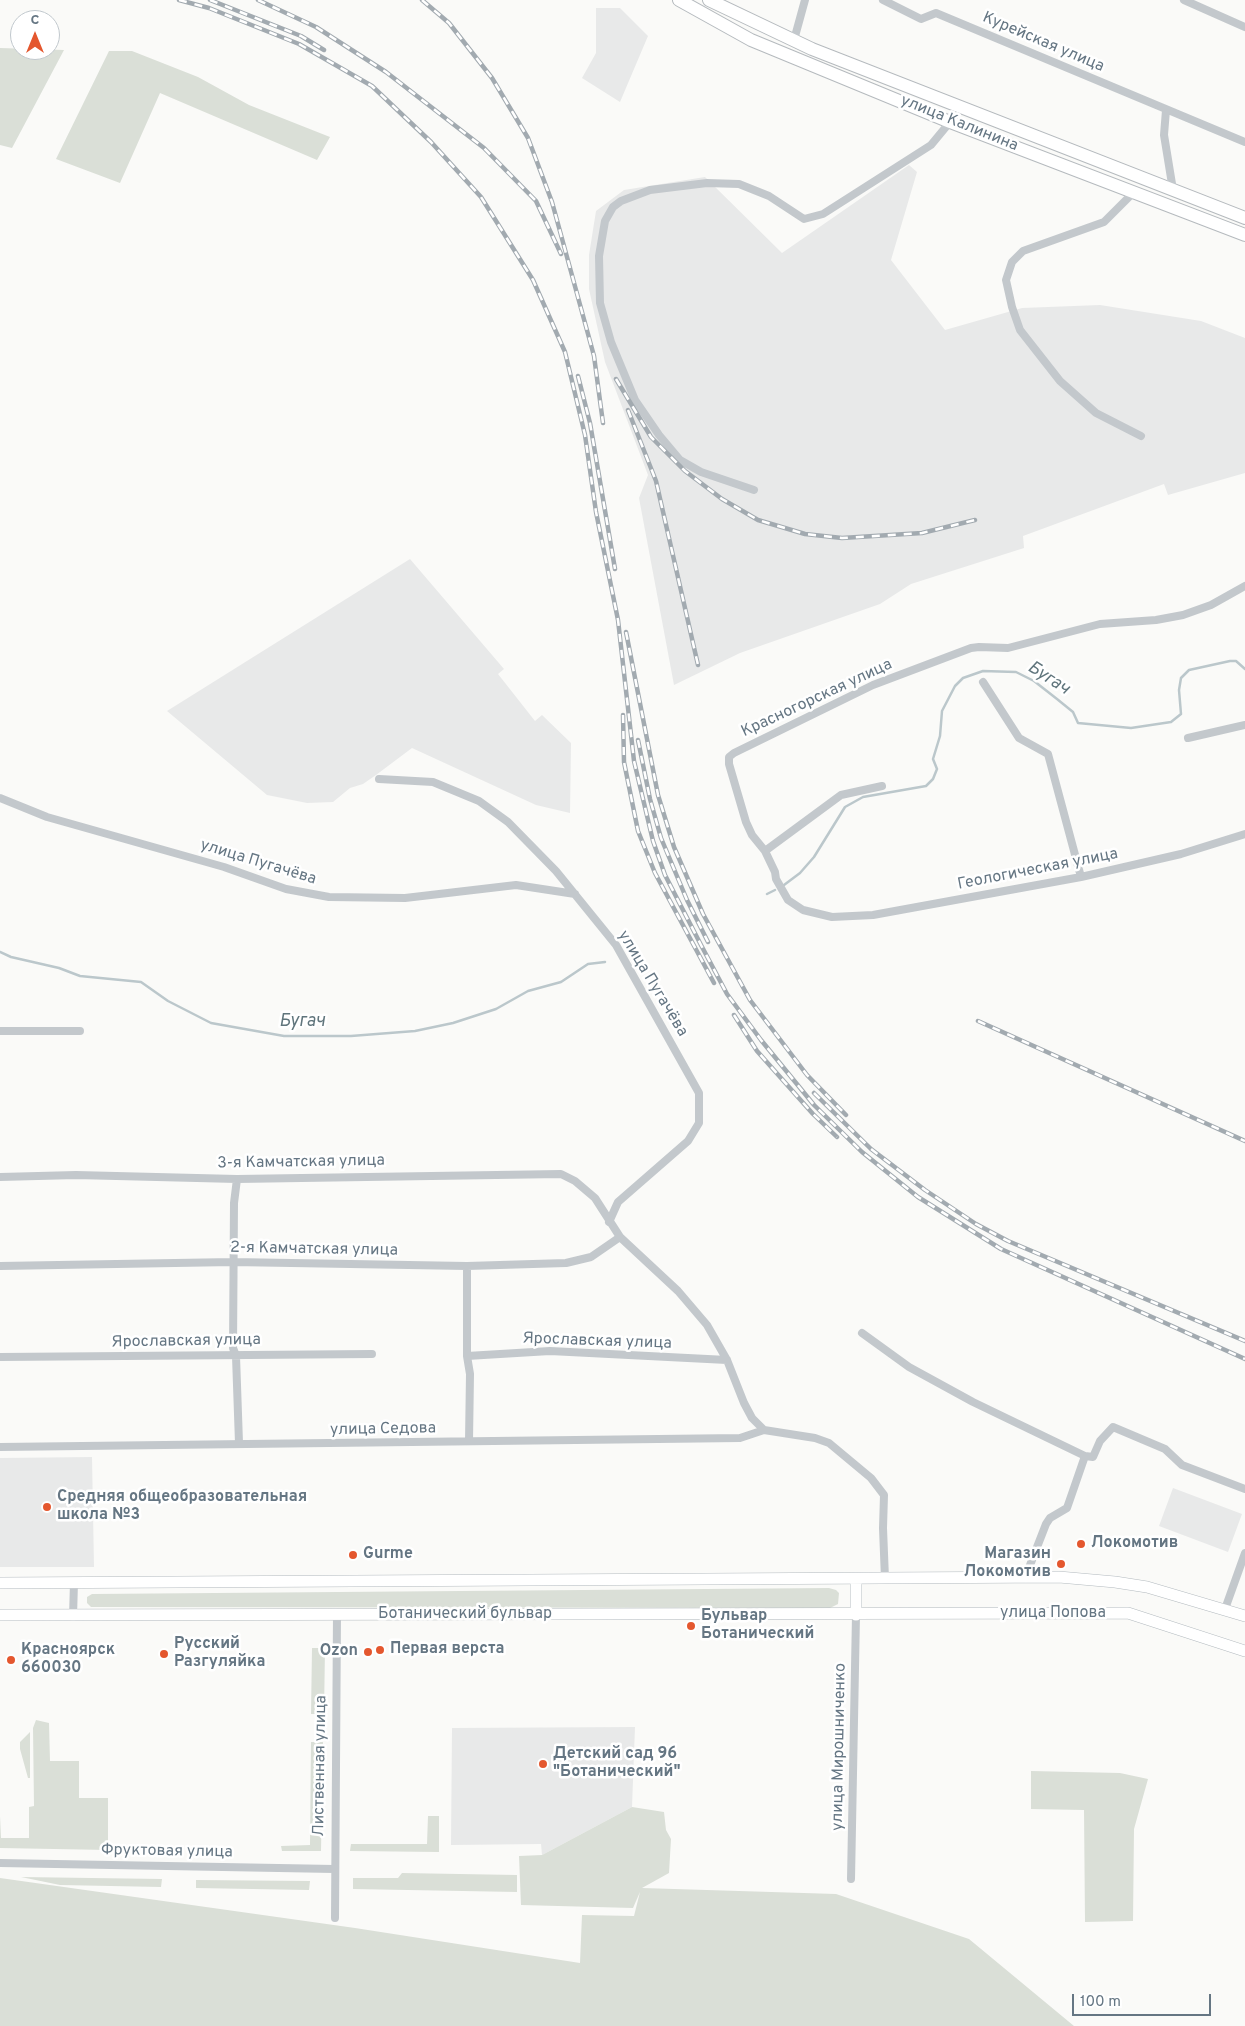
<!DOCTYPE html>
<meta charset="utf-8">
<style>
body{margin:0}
#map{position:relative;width:1245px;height:2026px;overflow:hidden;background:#fafaf8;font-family:Overpass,sans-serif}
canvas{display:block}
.north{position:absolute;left:10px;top:10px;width:50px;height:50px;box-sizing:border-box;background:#fff;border:1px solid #c1c8cd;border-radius:50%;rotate:0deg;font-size:14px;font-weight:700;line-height:20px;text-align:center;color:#657683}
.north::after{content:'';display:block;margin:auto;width:18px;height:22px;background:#e4572e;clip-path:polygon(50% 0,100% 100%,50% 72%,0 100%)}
.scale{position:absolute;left:1072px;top:1994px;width:139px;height:22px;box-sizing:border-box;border:2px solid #657683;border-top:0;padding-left:6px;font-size:15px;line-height:18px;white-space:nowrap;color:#657683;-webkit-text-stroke:4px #fff;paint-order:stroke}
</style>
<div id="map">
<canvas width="1245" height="2026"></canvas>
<div class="north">С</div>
<div class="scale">100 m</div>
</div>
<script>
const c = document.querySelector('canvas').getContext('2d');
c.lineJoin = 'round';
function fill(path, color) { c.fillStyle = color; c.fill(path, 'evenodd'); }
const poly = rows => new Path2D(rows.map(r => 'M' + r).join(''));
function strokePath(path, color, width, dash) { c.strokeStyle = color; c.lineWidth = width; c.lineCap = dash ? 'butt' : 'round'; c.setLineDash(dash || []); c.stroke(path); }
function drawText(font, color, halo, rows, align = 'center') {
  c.font = font + ' Overpass,sans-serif'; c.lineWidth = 5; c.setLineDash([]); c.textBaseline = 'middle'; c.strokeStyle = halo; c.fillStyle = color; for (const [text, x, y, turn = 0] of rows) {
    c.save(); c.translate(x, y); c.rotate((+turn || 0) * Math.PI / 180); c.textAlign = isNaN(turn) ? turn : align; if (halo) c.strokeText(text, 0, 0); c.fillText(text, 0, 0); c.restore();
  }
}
fill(poly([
 [596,8,620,8,648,36,620,102,582,78,596,53],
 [909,165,917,172,891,260,945,330,1022,308,1100,305,1201,321,1245,338,1245,473,1168,495,1164,484,1023,536,1024,548,911,584,880,604,740,653,674,685,639,498,648,475,605,362,589,289,589,255,596,211,624,190,705,177,782,253],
 [410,559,504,669,498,674,535,721,542,715,571,743,570,813,536,805,412,748,376,775,363,784,350,788,333,802,307,803,267,795,167,711],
 [92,1457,94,1567,0,1567,0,1458],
 [1173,1488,1242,1514,1228,1552,1159,1526],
 [635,1727,632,1807,542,1855,541,1844,451,1845,452,1728]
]), '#e8e9e9');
fill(poly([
 [0,48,64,50,12,148,0,145],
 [109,51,132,51,198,77,249,105,330,137,317,160,160,93,120,183,56,159],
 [829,1588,836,1590,839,1593,838,1604,830,1608,91,1607,87,1603,87,1597,92,1594],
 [312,1648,325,1648,324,1714,311,1714],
 [36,1720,49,1723,50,1761,79,1761,79,1798,108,1798,108,1850,0,1848,0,1816,1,1838,29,1838,29,1807,34,1806,33,1728],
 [30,1732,30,1778,28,1778,20,1749,20,1742],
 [311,1742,323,1742,321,1851,282,1851,281,1846,310,1845],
 [1031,1771,1120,1773,1148,1779,1134,1829,1133,1921,1085,1922,1084,1810,1031,1809],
 [632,1807,664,1812,666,1830,671,1839,669,1873,642,1888,836,1894,969,1939,1074,2026,0,2026,0,1878,355,1928,580,1963,582,1915,634,1916,640,1892,633,1908,521,1905,519,1856,542,1855],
 [428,1816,439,1816,439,1852,350,1851,351,1844,427,1844],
 [402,1873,517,1875,517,1892,353,1889,353,1878,398,1878],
 [21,1877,162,1879,161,1887,60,1885],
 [196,1880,310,1881,309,1890,196,1888]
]), '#dadfd7');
strokePath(poly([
 [784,885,800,873,814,857,845,807,863,797,926,786,933,779,937,769,933,759,940,736,942,711,955,686,963,678,983,671,1016,672,1034,681,1057,699,1073,712,1078,723,1131,728,1171,722,1181,714,1179,690,1181,678,1189,670,1230,661,1236,661,1245,669],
 [767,894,775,890],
 [0,952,11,957,59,968,80,976,141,982,168,1001,211,1023,284,1036,351,1036,415,1031,453,1023,496,1009,528,991,561,982,588,964,605,962]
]), '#bbc7cb', 2.5);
const secondary = poly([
 [0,1583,1059,1577,1115,1582,1147,1587,1245,1616],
 [0,1615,1128,1613,1245,1651],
 [856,1615,856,1579]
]);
const primary = poly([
 [679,0,751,40,950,122,1245,235],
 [709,0,812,49,1245,218]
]);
strokePath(secondary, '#b3babf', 12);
strokePath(primary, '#b5babe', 14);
strokePath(poly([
 [883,0,921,19,936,13,1245,142],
 [1184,0,1245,27],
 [794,40,805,0],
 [1166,110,1164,135,1173,190],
 [1134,192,1104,222,1023,251,1012,262,1006,280,1012,307,1020,330,1060,381,1096,413,1141,436],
 [754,490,701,472,680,460,659,435,635,400,611,342,600,303,599,256,605,221,613,207,621,201,650,190,707,183,739,184,769,196,804,219,823,214,931,145,950,122],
 [1245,586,1211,605,1183,615,1156,620,1100,624,1008,648,979,647,971,648,873,685,734,753,729,757,729,764,746,822,752,835,765,851,775,872,776,879,788,900,803,910,832,917,873,915,1081,877,1181,854,1245,834],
 [983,682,1019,738,1048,754,1081,877],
 [1188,738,1245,725],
 [379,779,433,782,479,801,508,822,556,871,616,945,699,1093,699,1123,688,1141,618,1202,609,1222],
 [0,798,47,817,224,867,286,889,329,897,405,898,516,885,575,894],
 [765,851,841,795,882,786],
 [0,1031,80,1031],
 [0,1177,76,1175,237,1179,561,1174,575,1181,595,1198,620,1237,678,1291,707,1325,727,1360,744,1403,752,1418,764,1430,815,1438,829,1443,871,1478,884,1495,883,1528,885,1579],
 [237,1179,234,1203,233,1348,236,1356,239,1443],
 [0,1266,233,1262,467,1266,566,1263,591,1257,620,1237],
 [467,1266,467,1356,470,1374,469,1441],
 [862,1333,909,1367,973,1402,1085,1456,1093,1457,1100,1441,1113,1427,1165,1449,1182,1465,1245,1489],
 [467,1356,550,1351,727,1360],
 [0,1357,372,1354],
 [0,1447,740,1438,764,1430],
 [1025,1578,1046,1524,1050,1518,1067,1508,1085,1456],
 [1225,1609,1245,1553],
 [73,1617,74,1582],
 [0,1863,334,1869],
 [851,1879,856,1615],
 [335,1918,337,1614]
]), '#c3c8cc', 8);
strokePath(secondary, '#fff', 11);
strokePath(primary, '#fff', 12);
const rail = poly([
 [179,0,209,8,299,44,372,86,431,142,481,197,533,280,565,352,585,435,596,512,618,620,634,761,653,841,665,875,701,945,727,994,761,1040,814,1105,862,1152,918,1197,1001,1249,1245,1359],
 [210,0,301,36,324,50],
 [258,0,316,27,386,72,484,148,536,201,561,254],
 [422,0,449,23,492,78,528,138,552,202,594,356,603,423],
 [578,376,590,423,615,569],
 [616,379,651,437,685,471,722,499,758,520,805,534,842,538,922,533,975,520],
 [628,410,656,481,698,665],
 [626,632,658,795,674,847,703,914,750,1000,807,1075,846,1115],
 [623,715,624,762,638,831,655,873,714,983],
 [638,740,650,799,661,838,687,900,708,942],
 [734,1015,757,1051,813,1114,837,1137],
 [978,1021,1245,1141],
 [814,1093,871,1149,925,1190,976,1224,1008,1241,1245,1341]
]);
strokePath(rail, '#a2aab0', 4.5);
strokePath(rail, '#fff', 2.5, [8]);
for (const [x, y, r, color] of [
 [47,1507,5,"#e4572e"],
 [1081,1544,5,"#e4572e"],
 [353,1555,5,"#e4572e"],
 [1061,1564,5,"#e4572e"],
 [691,1626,5,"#e4572e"],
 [380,1650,5,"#e4572e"],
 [368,1652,5,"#e4572e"],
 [164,1654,5,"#e4572e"],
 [11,1660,5,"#e4572e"],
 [543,1764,5,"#e4572e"]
]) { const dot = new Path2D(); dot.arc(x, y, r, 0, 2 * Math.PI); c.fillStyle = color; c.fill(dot); strokePath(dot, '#fff', 2); }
drawText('16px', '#657683', '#fff', [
 ["Курейская улица",1043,43,23],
 ["улица Калинина",959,124,22],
 ["Красногорская улица",817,699,-25],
 ["улица Пугачёва",258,863,17],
 ["Геологическая улица",1038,870,-11],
 ["улица Пугачёва",652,984,59],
 ["3-я Камчатская улица",301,1163,-1],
 ["2-я Камчатская улица",314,1250,1],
 ["Ярославская улица",186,1342,-1],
 ["Ярославская улица",597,1342,2],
 ["улица Седова",383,1430,-1],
 ["улица Попова",1053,1614],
 ["Ботанический бульвар",465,1615],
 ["улица Мирошниченко",840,1747,-89],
 ["Лиственная улица",321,1766,-89],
 ["Фруктовая улица",167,1852,1]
]);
drawText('bold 16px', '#657683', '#fff', [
 ["Средняя общеобразовательная",57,1498],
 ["школа №3",57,1516],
 ["Локомотив",1091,1544],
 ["Gurme",363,1555],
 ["Магазин",1051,1555,"right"],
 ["Локомотив",1051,1573,"right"],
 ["Бульвар",701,1617],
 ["Ботанический",701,1635],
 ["Русский",174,1645],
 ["Разгуляйка",174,1663],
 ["Первая верста",390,1650],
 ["Красноярск",21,1651],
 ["660030",21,1669],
 ["Ozon",358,1652,"right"],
 ["Детский сад 96",553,1755],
 ["\"Ботанический\"",553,1773]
], 'left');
drawText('italic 18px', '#60757c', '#fff', [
 ["Бугач",1048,679,33],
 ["Бугач",302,1022]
]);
</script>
